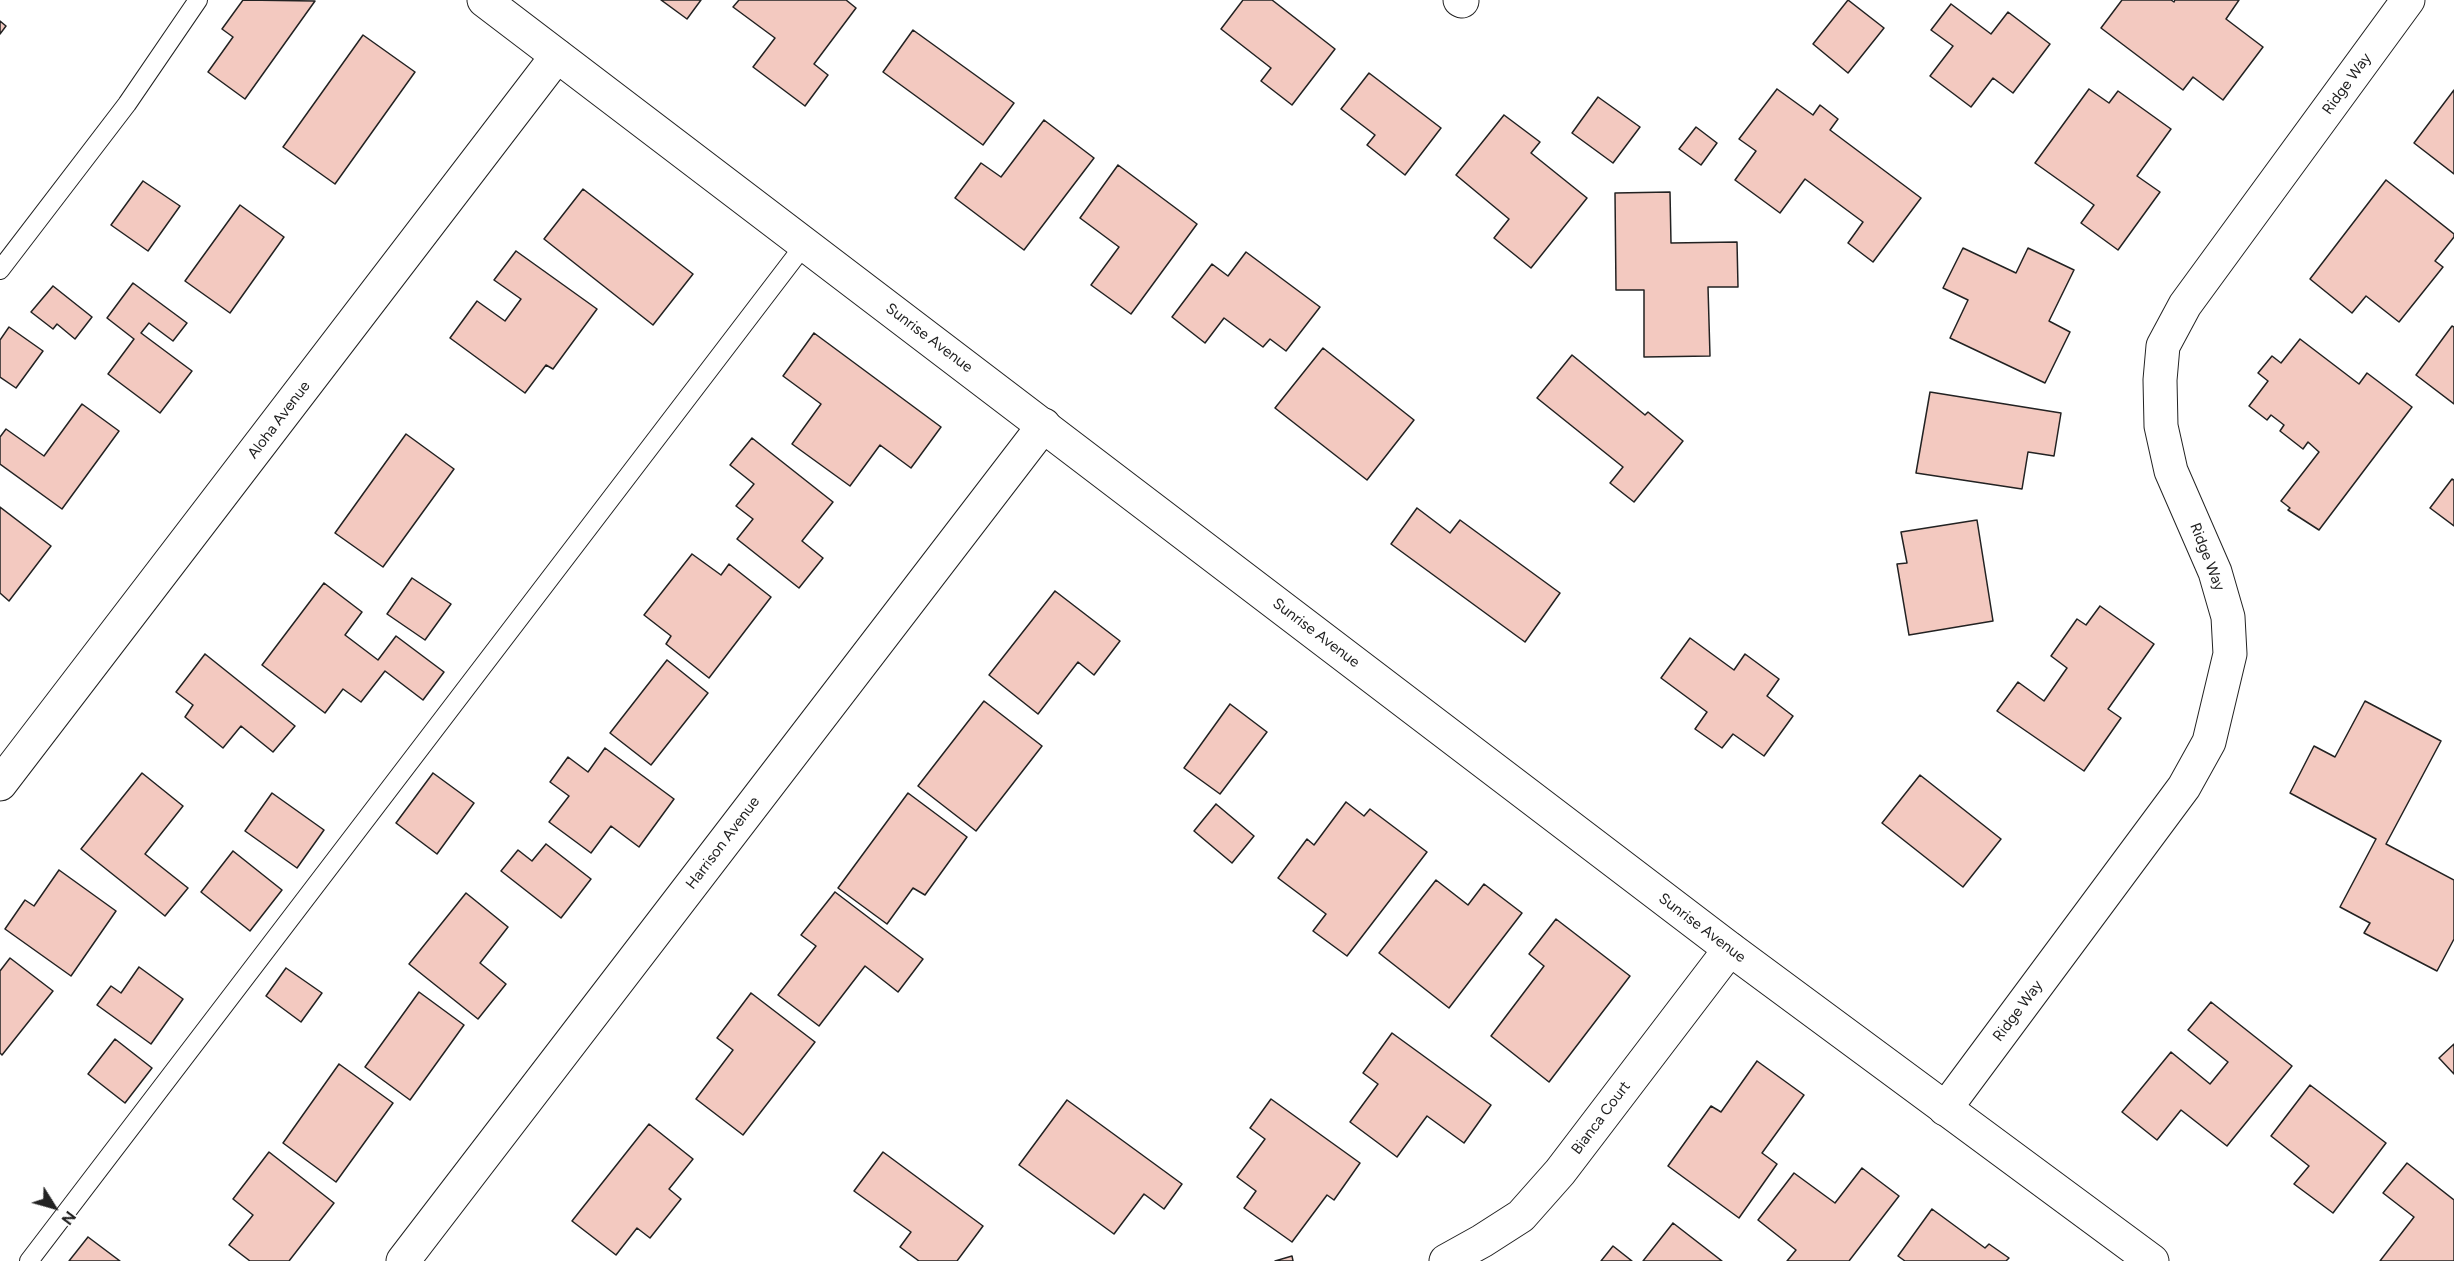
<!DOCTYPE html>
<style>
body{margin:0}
#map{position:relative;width:2454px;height:1261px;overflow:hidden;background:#fff;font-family:Figtree,sans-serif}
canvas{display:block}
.north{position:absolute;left:24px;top:1177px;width:60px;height:60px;-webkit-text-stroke:4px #fff;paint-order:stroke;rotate:127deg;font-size:16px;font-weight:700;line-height:24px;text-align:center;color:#222}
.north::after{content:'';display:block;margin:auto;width:21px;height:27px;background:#222;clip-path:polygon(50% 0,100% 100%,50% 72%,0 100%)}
</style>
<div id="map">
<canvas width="2454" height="1261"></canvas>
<div class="north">N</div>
</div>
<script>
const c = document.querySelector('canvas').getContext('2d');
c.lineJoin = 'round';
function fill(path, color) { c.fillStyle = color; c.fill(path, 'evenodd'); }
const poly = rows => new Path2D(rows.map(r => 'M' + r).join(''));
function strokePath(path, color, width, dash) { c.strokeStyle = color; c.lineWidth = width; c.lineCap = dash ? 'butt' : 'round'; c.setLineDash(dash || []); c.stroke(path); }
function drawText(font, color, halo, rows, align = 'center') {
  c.font = font + ' Figtree,sans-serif'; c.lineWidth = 4.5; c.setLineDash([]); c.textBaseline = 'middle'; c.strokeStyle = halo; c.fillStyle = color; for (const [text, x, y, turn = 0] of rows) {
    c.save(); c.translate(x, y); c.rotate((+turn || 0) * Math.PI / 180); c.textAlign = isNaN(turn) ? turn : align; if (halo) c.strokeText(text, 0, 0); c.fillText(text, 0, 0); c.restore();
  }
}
const building = poly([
 [243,0,315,1,245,99,208,72,233,37,222,29,243,0],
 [661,0,701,0,687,19,661,0],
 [739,0,846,0,856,8,814,64,828,75,805,106,753,67,775,38,733,7,739,0],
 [1243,0,1272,0,1335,49,1292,105,1261,81,1271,68,1221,29,1243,0],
 [1848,0,1884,28,1848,73,1813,44,1848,0],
 [2122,0,2171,0,2174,2,2175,0,2239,0,2226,19,2263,47,2223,100,2193,77,2183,90,2101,28,2122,0],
 [1951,4,1991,34,2008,12,2050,44,2013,93,1993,78,1971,107,1930,76,1953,46,1931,30,1951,4],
 [0,21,6,26,0,34,0,21],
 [913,30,1014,103,983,145,883,72,913,30],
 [363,35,415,72,335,184,283,147,363,35],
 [1369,73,1441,128,1405,175,1367,145,1375,135,1341,109,1369,73],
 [1777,89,1813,115,1820,105,1838,119,1830,130,1921,198,1873,262,1848,243,1863,222,1805,179,1780,213,1735,180,1756,151,1739,139,1777,89],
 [2089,89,2109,103,2118,91,2171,129,2137,176,2160,192,2118,250,2081,223,2094,205,2035,163,2089,89],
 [2454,90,2454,174,2414,143,2454,90],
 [1598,97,1640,127,1613,163,1572,133,1598,97],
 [1504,115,1540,142,1531,153,1587,198,1531,268,1494,238,1509,219,1456,175,1504,115],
 [1044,120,1094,158,1024,250,955,198,981,163,1001,177,1044,120],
 [1696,127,1717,143,1701,165,1679,149,1696,127],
 [1118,165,1197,224,1131,314,1091,285,1119,247,1080,218,1118,165],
 [2386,180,2454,234,2454,237,2435,261,2443,267,2399,322,2366,296,2352,313,2310,279,2386,180],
 [143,181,180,206,148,251,111,225,143,181],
 [583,189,693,274,653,325,544,239,583,189],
 [1670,192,1671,243,1737,242,1738,287,1708,287,1710,356,1644,357,1644,290,1616,290,1615,193,1670,192],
 [240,205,284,237,230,313,185,281,240,205],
 [1963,248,2016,273,2028,248,2074,270,2049,321,2070,332,2045,383,1950,338,1968,300,1943,288,1963,248],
 [516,251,597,309,553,369,546,365,525,393,450,338,477,301,505,321,521,299,494,280,516,251],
 [1246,252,1320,307,1286,351,1270,339,1263,347,1224,318,1205,343,1172,317,1212,264,1228,276,1246,252],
 [133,283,187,323,173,341,149,323,141,333,192,371,160,413,108,374,134,339,107,318,133,283],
 [53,286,92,317,75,339,57,324,53,329,31,312,53,286],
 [2452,326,2454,327,2454,404,2416,375,2452,326],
 [9,327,43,351,16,388,0,377,0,340,9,327],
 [814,333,941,427,911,468,880,445,850,486,792,444,821,404,783,376,814,333],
 [2300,339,2359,384,2367,373,2412,407,2319,530,2288,510,2290,508,2281,501,2319,452,2308,442,2303,449,2280,431,2284,425,2271,415,2267,420,2249,406,2268,381,2258,373,2272,356,2281,363,2300,339],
 [1323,348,1414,420,1367,480,1275,408,1323,348],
 [1572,355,1645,415,1648,412,1683,441,1634,502,1610,483,1623,467,1537,398,1572,355],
 [1930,392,2061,413,2054,456,2028,452,2022,489,1916,473,1930,392],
 [82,404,119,431,62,509,0,464,0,437,6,429,44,456,82,404],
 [406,434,454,469,383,567,335,533,406,434],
 [752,438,833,502,802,541,823,558,799,588,737,539,753,519,736,506,754,484,730,465,752,438],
 [2452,479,2454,480,2454,526,2430,508,2452,479],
 [0,507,51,546,9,601,0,593,0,507],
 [1417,508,1450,533,1460,520,1560,593,1525,642,1391,544,1417,508],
 [1977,520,1993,621,1909,635,1897,564,1907,563,1901,532,1977,520],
 [692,554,721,575,729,564,771,597,709,678,666,644,671,636,644,615,692,554],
 [412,578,451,604,425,640,387,614,412,578],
 [324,583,362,612,345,635,378,660,396,636,444,672,423,700,385,671,361,702,343,689,325,713,262,665,324,583],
 [1055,591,1120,641,1094,675,1078,662,1038,714,989,675,1055,591],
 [2100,606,2154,644,2108,709,2121,718,2084,771,1997,711,2018,682,2044,701,2067,668,2051,656,2077,619,2086,625,2100,606],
 [1690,638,1734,670,1745,654,1779,679,1767,696,1793,716,1764,756,1733,734,1722,748,1695,729,1707,712,1661,678,1690,638],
 [205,654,295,726,273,752,241,726,223,748,185,717,193,705,176,692,205,654],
 [667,660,708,693,651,765,610,733,667,660],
 [984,701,1042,746,976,831,918,786,984,701],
 [2365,701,2441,741,2386,844,2454,880,2454,939,2437,971,2364,933,2370,923,2340,907,2376,839,2290,793,2314,746,2335,757,2365,701],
 [1230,704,1267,732,1220,794,1184,768,1230,704],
 [605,748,674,799,639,847,611,826,591,853,549,822,569,796,550,782,568,757,588,772,605,748],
 [142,773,183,806,145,854,188,888,165,916,81,849,142,773],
 [433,773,474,803,437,854,396,823,433,773],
 [1920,775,2001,839,1963,887,1882,823,1920,775],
 [272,793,324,830,297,868,245,831,272,793],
 [908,793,967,837,925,895,913,888,887,924,838,888,908,793],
 [1346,802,1364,816,1370,809,1427,852,1347,956,1313,931,1326,914,1278,878,1307,839,1314,845,1346,802],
 [1216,804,1254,836,1232,863,1194,831,1216,804],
 [546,844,591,879,561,918,501,871,518,850,532,861,546,844],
 [233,851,282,890,250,931,201,892,233,851],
 [59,870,116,911,71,976,5,929,25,900,34,906,59,870],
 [1436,880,1468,905,1484,884,1522,913,1449,1008,1379,953,1436,880],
 [835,892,923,959,898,992,865,966,819,1026,778,995,816,946,801,935,835,892],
 [466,893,508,927,480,963,506,984,478,1019,409,964,466,893],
 [1556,919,1630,976,1549,1082,1491,1036,1544,966,1529,954,1556,919],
 [10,958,53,991,2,1055,0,1053,0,971,10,958],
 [139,967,183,999,151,1044,97,1005,111,986,121,993,139,967],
 [286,968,322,993,301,1022,266,996,286,968],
 [419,992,464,1025,410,1100,365,1067,419,992],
 [751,993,815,1042,743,1135,696,1099,733,1050,717,1038,751,993],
 [2211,1002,2292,1066,2227,1146,2181,1110,2157,1140,2122,1112,2171,1052,2210,1084,2228,1062,2188,1030,2211,1002],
 [1392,1033,1491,1105,1464,1143,1427,1116,1397,1157,1350,1122,1378,1084,1363,1073,1392,1033],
 [115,1039,152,1068,125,1103,88,1074,115,1039],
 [2454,1044,2454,1074,2439,1058,2454,1044],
 [1757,1061,1804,1095,1762,1153,1777,1164,1739,1218,1668,1166,1711,1106,1721,1112,1757,1061],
 [339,1064,393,1103,336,1182,283,1143,339,1064],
 [2310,1085,2386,1143,2333,1213,2294,1184,2309,1166,2271,1136,2310,1085],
 [1271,1099,1360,1163,1334,1200,1327,1195,1292,1242,1244,1208,1256,1191,1237,1177,1265,1139,1250,1128,1271,1099],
 [1067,1100,1182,1184,1164,1209,1144,1194,1114,1234,1019,1165,1067,1100],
 [649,1124,693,1159,669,1189,681,1199,650,1238,637,1228,616,1255,572,1221,649,1124],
 [269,1152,334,1203,289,1261,250,1261,229,1245,253,1215,233,1199,269,1152],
 [883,1152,983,1226,957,1261,919,1261,900,1247,911,1232,854,1191,883,1152],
 [2407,1163,2454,1200,2454,1261,2380,1261,2414,1217,2383,1193,2407,1163],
 [1862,1168,1899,1196,1849,1261,1787,1261,1796,1250,1758,1220,1794,1173,1835,1203,1862,1168],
 [1932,1209,1985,1248,1989,1244,2009,1258,2006,1261,1905,1261,1898,1256,1932,1209],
 [1673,1223,1722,1261,1643,1261,1673,1223],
 [88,1237,120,1261,69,1261,88,1237],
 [1613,1246,1632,1261,1601,1261,1613,1246],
 [1292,1256,1293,1261,1275,1261,1292,1256]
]);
fill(building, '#f3c9c0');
strokePath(building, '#222', 1.5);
const service = poly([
 [0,270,127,104,198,0],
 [29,1261,805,244]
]);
const minor = poly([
 [1460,0,1462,1],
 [0,784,557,56],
 [1945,1109,2184,787,2209,742,2230,654,2228,617,2215,572,2171,471,2161,426,2160,380,2163,346,2185,305,2408,0],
 [403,1261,1044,425],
 [1446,1261,1482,1241,1521,1216,1560,1172,1730,949]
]);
const tertiary = poly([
 [484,0,1730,949,2152,1261]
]);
strokePath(service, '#222', 20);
strokePath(minor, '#222', 35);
strokePath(tertiary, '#222', 35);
strokePath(service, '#fff', 18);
strokePath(minor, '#fff', 33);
strokePath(tertiary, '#fff', 33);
drawText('15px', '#222', '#fff', [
 ["Ridge Way",2347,84,-54],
 ["Sunrise Avenue",929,338,37],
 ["Aloha Avenue",279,420,-53],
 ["Ridge Way",2207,557,69],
 ["Sunrise Avenue",1316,633,37],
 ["Harrison Avenue",723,843,-53],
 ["Sunrise Avenue",1702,928,37],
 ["Ridge Way",2018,1011,-53],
 ["Bianca Court",1601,1118,-53]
]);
</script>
